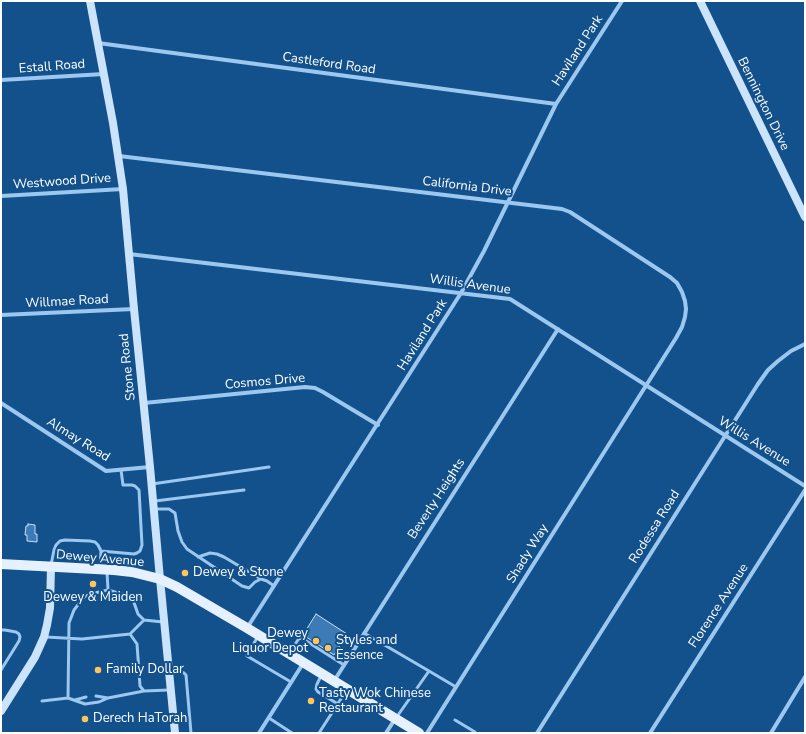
<!DOCTYPE html>
<style>
body{margin:0}
#map{position:relative;width:806px;height:734px;overflow:hidden;background:#13518c;font-family:"Nunito Sans",sans-serif}
canvas{display:block}
.frame{position:absolute;inset:0;border:2px solid #fff;pointer-events:none}
</style>
<div id="map">
<canvas width="806" height="734"></canvas>
<div class="frame"></div>
</div>
<script>
const c = document.querySelector('canvas').getContext('2d');
c.lineJoin = 'round';
function fill(path, color) { c.fillStyle = color; c.fill(path, 'evenodd'); }
const poly = rows => new Path2D(rows.map(r => 'M' + r).join(''));
function strokePath(path, color, width, dash) { c.strokeStyle = color; c.lineWidth = width; c.lineCap = dash ? 'butt' : 'round'; c.setLineDash(dash || []); c.stroke(path); }
function drawText(font, color, halo, rows, align = 'center') {
  c.font = font + ' "Nunito Sans",sans-serif'; c.lineWidth = 4; c.setLineDash([]); c.textBaseline = 'middle'; c.strokeStyle = halo; c.fillStyle = color; for (const [text, x, y, turn = 0] of rows) {
    c.save(); c.translate(x, y); c.rotate((+turn || 0) * Math.PI / 180); c.textAlign = isNaN(turn) ? turn : align; if (halo) c.strokeText(text, 0, 0); c.fillText(text, 0, 0); c.restore();
  }
}
const building = poly([
 [28,524,35,525,35,534,37,534,37,542,27,541,27,535,25,535,26,526,28,526,28,524],
 [316,614,347,634,334,655,303,635,316,614]
]);
fill(building, '#3c7bb6');
strokePath(building, '#c3e1fc', 1);
strokePath(poly([
 [152,484,269,467],
 [155,501,244,490],
 [154,509,169,509,175,513,178,531,182,542,187,549,242,586,249,588,255,582,261,579,267,581,274,586],
 [101,551,134,554,137,553,140,551,142,545,139,490,135,486,132,485,123,485,121,470],
 [198,557,210,553,217,554,224,557,261,579],
 [51,565,54,550,56,545,60,541,65,540,90,541,95,542,98,545,101,551,100,568],
 [107,572,108,590,132,597,138,614,144,620,163,622],
 [108,590,90,594,84,597,74,610,69,623,68,698,85,704,99,702,108,698,144,691],
 [1,630,5,630,16,632,19,634,20,637,19,641,1,670],
 [364,633,429,671],
 [130,634,137,644,140,686,144,691,169,690],
 [258,636,247,656,291,682],
 [46,637,82,639,130,634,144,620],
 [289,653,300,637,344,665],
 [169,673,181,672,184,673,186,675,191,733],
 [321,676,317,684,316,689,318,692,338,704],
 [96,696,108,698],
 [75,700,86,697],
 [42,701,68,698],
 [269,718,292,733],
 [396,718,429,671,456,687],
 [455,720,475,732],
 [319,733,346,691]
]), '#9cc8f0', 3);
strokePath(poly([
 [98,43,339,75,556,104],
 [1,80,104,74],
 [119,156,562,209,570,212,670,277,677,283,682,292,685,301,686,309,685,317,682,327,676,338,427,733],
 [1,196,123,189],
 [129,254,510,299,805,486],
 [1,315,134,309],
 [1,403,106,471,150,467],
 [144,403,305,387,315,388,323,392,378,425],
 [247,628,461,293,484,251,556,104,622,1],
 [334,681,558,329],
 [259,733,304,662],
 [386,733,395,719],
 [537,733,758,384,768,370,778,361,791,351,805,344],
 [650,733,805,490],
 [771,733,805,677]
]), '#9cc8f0', 4);
strokePath(poly([
 [90,1,113,123,123,189,134,309,150,467,160,579,175,733],
 [700,1,805,217],
 [1,711,35,657,44,637,47,625,50,608,51,567]
]), '#cbe3fb', 8);
strokePath(poly([
 [1,564,114,570,132,572,160,579,177,587,247,628,419,733]
]), '#e6f1ff', 10);
for (const [x, y, r, color] of [
 [185,573,4,"#ffc55c"],
 [93,584,4,"#ffc55c"],
 [316,641,4,"#ffc55c"],
 [328,648,4,"#ffc55c"],
 [98,670,4,"#ffc55c"],
 [311,701,4,"#ffc55c"],
 [85,719,4,"#ffc55c"]
]) { const dot = new Path2D(); dot.arc(x, y, r, 0, 2 * Math.PI); c.fillStyle = color; c.fill(dot); strokePath(dot, '#13518c', 1.5); }
drawText('13px', '#fff', '#13518c', [
 ["Haviland Park",578,51,-57],
 ["Castleford Road",329,64,8],
 ["Estall Road",52,67,-4],
 ["Bennington Drive",763,104,64],
 ["Westwood Drive",62,182,-4],
 ["California Drive",467,187,7],
 ["Willis Avenue",470,285,8],
 ["Willmae Road",67,302,-3],
 ["Haviland Park",423,335,-58],
 ["Stone Road",128,367,-96],
 ["Cosmos Drive",265,382,-5],
 ["Almay Road",78,440,32],
 ["Willis Avenue",754,442,32],
 ["Beverly Heights",437,499,-57],
 ["Rodessa Road",655,527,-58],
 ["Shady Way",528,554,-58],
 ["Dewey Avenue",100,559,5],
 ["Florence Avenue",719,606,-57]
]);
drawText('13px', '#fff', '#13518c', [
 ["Dewey & Stone",193,573],
 ["Dewey & Maiden",93,598,"center"],
 ["Dewey",308,634,"right"],
 ["Liquor Depot",308,649,"right"],
 ["Styles and",336,641],
 ["Essence",336,656],
 ["Family Dollar",106,670],
 ["Tasty Wok Chinese",319,694],
 ["Restaurant",319,709],
 ["Derech HaTorah",93,719]
], 'left');
</script>
